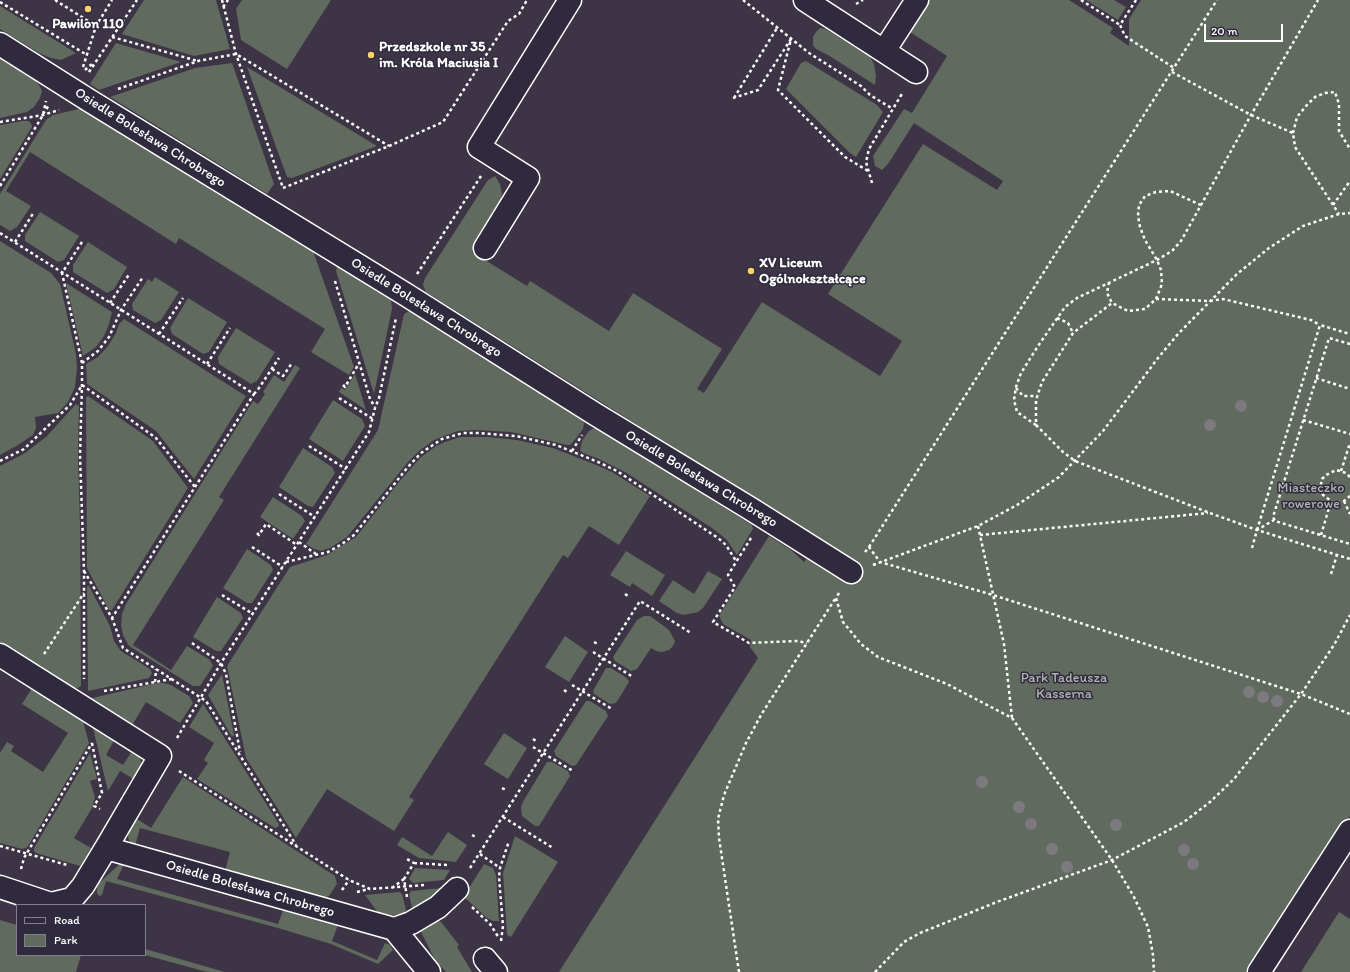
<!DOCTYPE html>
<meta charset="utf-8">
<style>
body{margin:0}
#map{position:relative;width:1350px;height:972px;overflow:hidden;background:#3d3445;font-family:Itim,sans-serif}
canvas{display:block}
.legend{position:absolute;left:16px;top:904px;width:130px;height:52px;box-sizing:border-box;background:#2f2a3d;border:1px solid #827f8b;margin:0;padding:5px 7px;list-style:none;font-size:12px;color:#fff}
.legend li{display:flex;align-items:center;gap:8px;height:20px}
.legend b{width:20px;border:1px solid #827f8b}
.scale{position:absolute;left:1204px;top:24px;width:79px;height:18px;box-sizing:border-box;border:2px solid #fff;border-top:0;padding-left:5px;font-size:12px;line-height:14px;white-space:nowrap;color:#fff;-webkit-text-stroke:3px #2f2a3d;paint-order:stroke}
</style>
<div id="map">
<canvas width="1350" height="972"></canvas>
<ul class="legend">
<li><b style="height:5px;background:#2f2a3d"></b>Road</li>
<li><b style="height:11px;background:#616a5e"></b>Park</li>
</ul>
<div class="scale">20 m</div>
</div>
<script>
const c = document.querySelector('canvas').getContext('2d');
c.lineJoin = 'round';
function fill(path, color) { c.fillStyle = color; c.fill(path, 'evenodd'); }
const poly = rows => new Path2D(rows.map(r => 'M' + r).join(''));
function strokePath(path, color, width, dash) { c.strokeStyle = color; c.lineWidth = width; c.lineCap = dash ? 'butt' : 'round'; c.setLineDash(dash || []); c.stroke(path); }
function drawText(font, color, halo, rows, align = 'center') {
  c.font = font + ' Itim,sans-serif'; c.lineWidth = 3; c.setLineDash([]); c.textBaseline = 'middle'; c.strokeStyle = halo; c.fillStyle = color; for (const [text, x, y, turn = 0] of rows) {
    c.save(); c.translate(x, y); c.rotate((+turn || 0) * Math.PI / 180); c.textAlign = isNaN(turn) ? turn : align; if (halo) c.strokeText(text, 0, 0); c.fillText(text, 0, 0); c.restore();
  }
}
fill(poly([
 [144,0,216,0,230,49,194,56,122,34],
 [242,0,331,0,287,69,241,40,236,9],
 [926,0,1069,0,1113,28,1110,33,1129,46,1129,19,1141,0,1350,0,1350,816,1249,972,559,972,758,658,750,647,751,640,723,624,719,616,769,536,791,550,804,562,819,539,426,292,423,285,425,278,488,180,495,176,500,184,502,194,499,209,472,252,527,286,530,281,609,331,633,293,722,349,697,389,704,393,762,302,880,376,902,341,828,294,923,144,997,190,1003,181,914,123,888,164,882,170,875,166,873,156,904,109,912,113,947,56,907,30],
 [1086,0,1114,0,1126,7,1118,20],
 [0,6,76,53,61,60,51,58,39,53,0,29],
 [820,28,826,29,870,57,874,64,876,75,875,85,828,55,816,49,813,45,813,37,816,32],
 [116,43,181,62,99,90,90,84],
 [0,56,24,71,33,78,39,85,42,91,40,98,34,107,27,112,0,118],
 [806,61,877,105,883,112,856,157,850,153,786,89,801,63],
 [232,63,274,184,267,194,110,97,195,68],
 [247,67,377,146,292,178,287,177],
 [83,108,313,251,354,367,349,375,311,352,325,329,179,238,176,244,30,152,6,191,31,206,17,227,10,231,0,225,0,194,46,120,53,115],
 [22,121,28,121,31,123,32,127,0,179,0,125],
 [40,212,79,236,64,260,58,262,25,241,25,235],
 [0,241,51,273,60,284,76,354,77,368,75,387,68,402,58,413,35,417,36,428,33,435,18,445,0,455],
 [88,242,127,267,114,289,107,293,73,272,73,265],
 [337,267,340,267,391,300,392,309,374,394,336,271],
 [155,277,179,292,161,320,155,323,133,310,132,304,148,279,152,282],
 [66,283,112,312,109,324,104,336,96,347,83,356],
 [188,298,227,322,209,352,203,354,172,334,170,328],
 [409,311,581,419,584,423,583,429,573,442,570,445,567,445,511,432,477,430,458,431,447,435,434,440,419,451,408,462,347,537,330,548,321,551,314,549,306,544,378,430,404,314],
 [124,319,246,396,194,479,156,431,87,384,86,364,98,357,108,346,116,333,119,324],
 [236,328,275,352,257,381,251,384,219,364,218,357],
 [295,365,300,368,219,497,224,500,133,645,171,670,187,646,210,660,213,666,200,686,193,686,129,646,123,635,121,625,122,614,126,604,253,401,258,404,265,394,263,392,274,375,284,382],
 [355,374,366,410,339,392,341,388,345,390],
 [88,396,153,441,188,488,112,610,109,610,87,568,86,400,86,397],
 [333,400,362,419,365,426,343,461,309,439],
 [76,404,79,406,78,455,80,524,81,680,81,686,76,689,70,689,0,644,0,466,25,453,46,437],
 [597,428,752,525,753,529,737,555,726,539,712,528,625,472,599,459,583,453,580,450,582,441,588,432,592,429],
 [460,437,488,437,517,440,553,448,594,464,612,472,650,496,619,545,589,526,568,558,563,555,409,797,414,800,394,831,327,789,296,838,246,758,227,666,290,567,327,555,356,537,399,482,420,458,436,446,445,442],
 [303,448,332,467,335,473,313,507,308,506,279,487],
 [273,497,302,516,305,521,293,539,260,517],
 [247,549,271,565,273,570,252,603,247,603,223,588],
 [626,551,665,575,652,596,632,583,630,587,610,575],
 [708,571,722,579,703,608,698,612,684,615,677,613,659,601,673,580,694,594],
 [87,586,89,586,110,626,114,641,121,651,150,669,152,673,149,678,88,691],
 [217,597,241,613,243,618,221,651,216,651,193,637],
 [644,616,650,616,664,626,669,630,675,641,673,646,669,650,662,652,656,651,651,648,637,669,631,671,615,661,613,657,637,620],
 [565,636,588,652,569,682,545,667],
 [606,668,611,668,627,678,629,682,616,703,610,704,594,694,593,691],
 [222,674,234,735,232,737,208,695],
 [157,683,164,683,171,685,189,696,193,703,180,723,146,702,131,727,88,699],
 [34,685,81,714,89,743,28,846,26,848,22,849,0,843,0,753,7,742,14,746,11,751,43,772,68,733,22,704],
 [586,701,590,701,606,711,608,716,576,765,572,766,556,756,554,751],
 [203,704,279,824,278,827,275,828,197,779,208,763,204,760,214,743,189,727],
 [92,724,116,737,106,755,123,765,134,748,139,753,142,766,137,781,120,771,108,791],
 [504,733,527,748,508,779,484,764],
 [90,753,97,779,90,781,95,797,92,808,74,838,91,848,80,866,36,853,34,851,34,848],
 [547,762,552,762,568,771,570,776,539,826,535,826,522,816,521,807,524,800],
 [183,777,335,876,337,884,329,896,322,899,225,871,230,852,140,828,135,846,131,843,128,838,129,829,134,817,151,828],
 [448,832,467,845,456,862,419,858,397,845,402,837,432,856],
 [515,836,558,862,511,937,507,935,503,873],
 [123,861,125,862,117,879,278,924,285,905,339,922,332,941,377,960,385,943,390,945,393,950,378,964,331,944,278,928,106,881,102,895,99,896,97,893,97,888,99,883],
 [484,864,493,868,496,875,499,921,493,921,487,918,463,896,469,888],
 [415,868,450,870,444,880,413,883,409,879],
 [442,888,444,889,415,911,412,908,409,894,411,891],
 [399,892,402,894,406,910,405,913,393,915,379,914,365,895],
 [1339,912,1350,919,1350,972,1301,972],
 [0,920,17,925,17,955,81,955,76,972,0,972],
 [435,920,441,922,459,945,457,947,472,972,446,972,435,960,419,928],
 [145,949,225,972,207,972,145,955]
]), '#616a5e');
const minor = poly([
 [805,0,916,72],
 [0,44,90,101,405,294,595,414,751,509,851,572],
 [884,51,917,0],
 [485,248,528,178,479,147,570,0],
 [0,655,160,756,106,848],
 [0,887,51,904,72,899,83,886,106,848,394,929],
 [394,929,411,923,438,907,457,889],
 [394,929,429,972],
 [485,959,496,972],
 [1259,972,1350,831]
]);
strokePath(minor, '#fff', 25);
strokePath(poly([
 [55,0,96,26],
 [222,0,236,54,283,188],
 [743,0,809,53,861,86,870,95,893,109],
 [1081,0,1120,25],
 [1136,0,1120,25,1125,36,1174,68],
 [0,2,87,55],
 [856,4,863,0],
 [223,7,228,0],
 [112,37,198,61],
 [83,67,96,26,112,0],
 [85,70,93,63],
 [89,72,137,0],
 [1172,72,1251,115,1293,133,1295,147,1339,214],
 [118,89,198,61,236,54,389,146],
 [733,98,758,90,791,39,778,90,845,157,868,171],
 [734,98,777,28],
 [43,114,49,105],
 [0,122,43,115,59,110],
 [1293,133,1297,117,1306,106,1315,97,1325,93,1335,92,1339,104,1339,131,1350,149],
 [872,183,866,162,869,149,903,92],
 [0,186,43,115,46,101],
 [283,188,389,146,443,122,508,21,519,14,527,0],
 [1201,205,1170,191,1156,192,1145,196,1139,205,1138,216,1140,227,1145,240,1157,260,1161,270,1162,284,1156,299,1145,309,1128,311,1112,303,1073,333,1042,382,1036,400,1036,425,1063,452,1075,461,1210,513,1257,530,1350,559],
 [1333,205,1350,181],
 [0,233,254,394,112,618],
 [15,242,34,212],
 [82,242,62,273,82,363,82,385,80,455,84,570,84,679],
 [417,274,481,176],
 [335,281,370,399,375,407],
 [1109,282,1107,293,1112,303],
 [1156,299,1210,301,1223,299,1311,320,1320,325],
 [110,303,130,273],
 [1057,318,1068,323,1073,333],
 [159,334,183,298],
 [1350,344,1329,338,1273,517,1275,521,1350,544],
 [82,363,98,351,109,337,121,310,143,277],
 [207,364,230,328],
 [272,369,283,376,292,363],
 [1316,378,1350,389],
 [343,385,345,387,358,365],
 [1016,388,1023,396,1037,396],
 [254,394,259,388,279,358],
 [339,398,373,419],
 [1303,420,1350,434],
 [1036,425,1017,412,1014,400,1016,387,1021,373,1038,346,1065,307,1077,298,1157,260,1172,251,1181,241,1251,115,1318,0],
 [309,446,346,469],
 [572,451,582,435],
 [0,461,24,449,50,424,70,405,82,385,156,438,195,487],
 [1341,471,1350,443],
 [1350,477,1346,473,1336,470,1326,475,1322,479,1321,484,1323,495,1331,501,1335,503,1344,501,1350,496],
 [279,494,315,517],
 [1344,501,1350,514],
 [978,526,1004,644,1012,718],
 [1257,530,1320,325,1350,334],
 [257,533,259,535,266,524,297,545],
 [980,535,1208,513],
 [1321,535,1331,501],
 [751,538,728,575,735,587,713,622,749,643,796,641,807,643],
 [299,542,316,554],
 [252,547,283,567],
 [869,547,1217,0],
 [1252,548,1257,530,1274,520],
 [865,552,869,547,880,562,993,595,1301,694,1350,714],
 [286,562,328,552,342,544,354,535,407,468,421,453,442,439,463,433,479,433,516,436,556,445,598,462,617,471,718,538,726,545,736,561],
 [873,565,978,526,1017,505,1059,477,1103,431,1158,358,1178,334,1237,274,1269,248,1303,226,1339,214,1350,213],
 [84,571,112,618,123,648,206,701,296,845],
 [1331,574,1337,555],
 [839,593,836,598,843,622,861,644,878,657,947,684,1012,718,1112,860,1134,897,1148,927,1153,955,1154,972],
 [625,594,628,596],
 [222,595,253,614],
 [594,642,598,644],
 [192,643,221,663,226,674,240,752],
 [593,652,633,677],
 [44,654,84,593],
 [155,682,156,669],
 [572,685,612,709],
 [564,690,567,692],
 [104,691,172,679],
 [177,738,221,663,369,432,375,408,379,398,396,318],
 [533,739,536,741],
 [92,743,102,793,94,806,100,809],
 [533,747,573,771],
 [179,771,349,880,370,889,424,885],
 [502,788,506,790],
 [503,817,553,848],
 [472,835,476,837],
 [0,846,67,865],
 [480,854,500,868],
 [414,863,447,865],
 [470,868,640,601,691,633],
 [21,869,24,858,92,743],
 [392,888,404,879],
 [342,890,349,880],
 [357,892,369,889],
 [407,897,404,879,414,863,407,859],
 [472,907,490,924,499,938],
 [501,941,503,926,499,877,500,868,509,841],
 [739,972,719,838,718,819,724,795,746,743,761,715,835,599],
 [875,972,904,942,920,933,997,902,1112,860,1184,822,1210,802,1234,779,1301,694,1334,645,1350,615]
]), '#fff', 2.5, [3, 3]);
strokePath(minor, '#2f2a3d', 22);
c.fillStyle = '#7c7a7f';
for (const [x, y] of [
 [1241,406],
 [1210,425],
 [1249,692],
 [1263,697],
 [1277,701],
 [982,782],
 [1019,807],
 [1031,824],
 [1116,825],
 [1052,849],
 [1184,850],
 [1193,864],
 [1067,867]
]) { c.beginPath(); c.arc(x, y, 6, 0, 2 * Math.PI); c.fill(); }
for (const [x, y, r, color] of [
 [88,9,4,"#ffd166"],
 [371,55,4,"#ffd166"],
 [751,271,4,"#ffd166"]
]) { const dot = new Path2D(); dot.arc(x, y, r, 0, 2 * Math.PI); c.fillStyle = color; c.fill(dot); strokePath(dot, '#2f2a3d', 1.5); }
drawText('bold 14px', '#fff', '#2f2a3d', [
 ["Pawilon 110",88,24,"center"],
 ["Przedszkole nr 35",379,47],
 ["im. Króla Maciusia I",379,63],
 ["XV Liceum",759,263],
 ["Ogólnokształcące",759,279]
], 'left');
drawText('14px', '#fff', '#2f2a3d', [
 ["Osiedle Bolesława Chrobrego",150,138,32],
 ["Osiedle Bolesława Chrobrego",426,308,32],
 ["Osiedle Bolesława Chrobrego",701,479,31],
 ["Osiedle Bolesława Chrobrego",250,889,16]
]);
drawText('14px', '#b0b4ae', '#2f2a3d', [
 ["Miasteczko",1311,488],
 ["rowerowe",1311,504],
 ["Park Tadeusza",1064,678],
 ["Kasserna",1064,694]
]);
</script>
